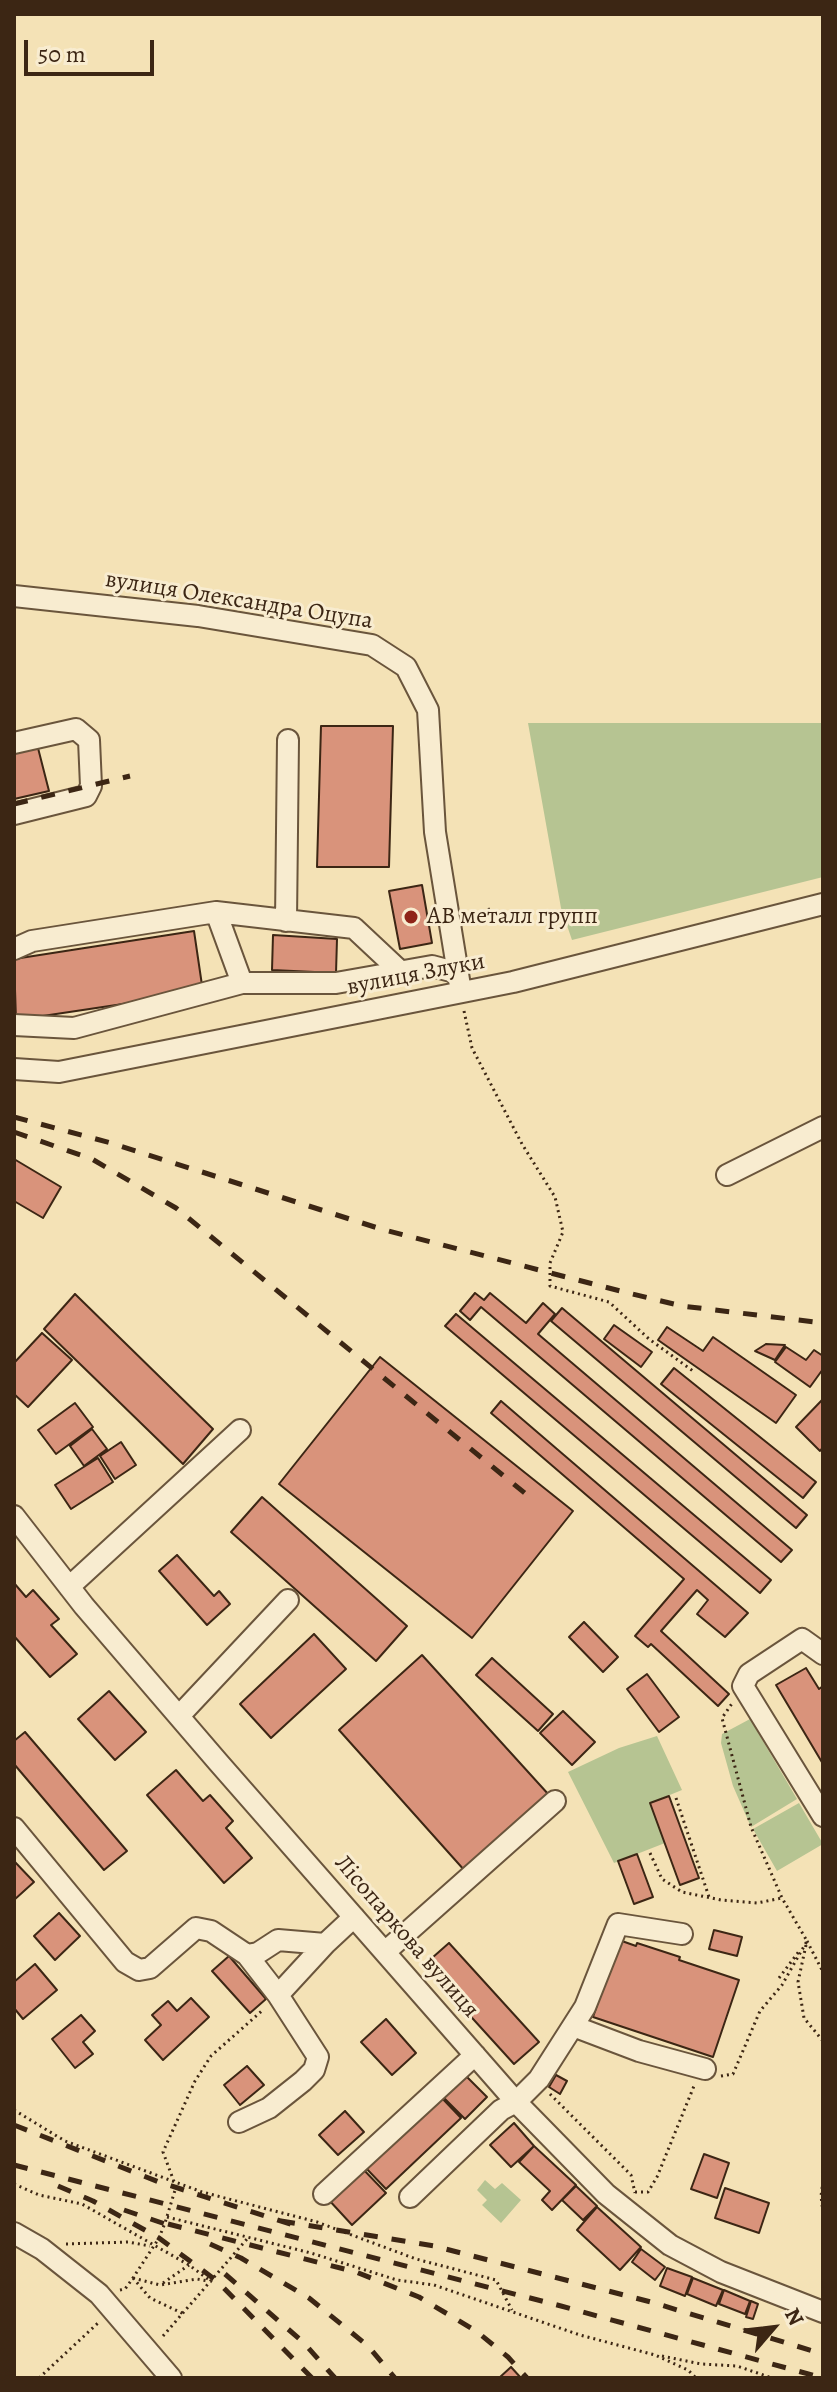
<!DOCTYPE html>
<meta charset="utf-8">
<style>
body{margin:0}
#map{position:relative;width:837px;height:2392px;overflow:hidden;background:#f4e2b6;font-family:Alegreya,serif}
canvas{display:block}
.frame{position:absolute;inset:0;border:16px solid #3c2614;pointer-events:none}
.north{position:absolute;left:733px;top:2288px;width:80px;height:80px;-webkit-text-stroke:6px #f8ecd0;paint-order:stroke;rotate:62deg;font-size:22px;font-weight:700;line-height:32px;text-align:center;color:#3c2614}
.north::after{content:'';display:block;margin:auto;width:28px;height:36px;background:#3c2614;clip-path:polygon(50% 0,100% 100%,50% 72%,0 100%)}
.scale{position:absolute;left:24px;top:40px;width:130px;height:36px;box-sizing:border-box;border:4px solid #3c2614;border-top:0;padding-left:10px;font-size:24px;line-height:28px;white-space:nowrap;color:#3c2614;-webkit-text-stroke:6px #f8ecd0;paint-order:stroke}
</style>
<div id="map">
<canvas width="837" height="2392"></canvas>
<div class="frame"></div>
<div class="north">N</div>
<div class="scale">50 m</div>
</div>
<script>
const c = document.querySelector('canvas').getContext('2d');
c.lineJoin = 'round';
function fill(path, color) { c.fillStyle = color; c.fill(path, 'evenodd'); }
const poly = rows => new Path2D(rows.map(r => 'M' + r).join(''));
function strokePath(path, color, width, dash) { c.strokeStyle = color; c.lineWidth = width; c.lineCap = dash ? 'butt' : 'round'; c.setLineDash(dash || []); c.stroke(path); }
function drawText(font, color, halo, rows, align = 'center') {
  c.font = font + ' Alegreya,serif'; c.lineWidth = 6; c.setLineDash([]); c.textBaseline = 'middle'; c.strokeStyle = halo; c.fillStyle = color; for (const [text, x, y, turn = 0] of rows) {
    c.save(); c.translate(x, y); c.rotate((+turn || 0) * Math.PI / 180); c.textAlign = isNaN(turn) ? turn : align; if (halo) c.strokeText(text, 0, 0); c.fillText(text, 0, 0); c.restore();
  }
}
fill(poly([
 [528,723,823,723,823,877,572,940,561,908],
 [750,1719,797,1799,751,1827,733,1786,721,1743,722,1734],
 [657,1736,682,1790,650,1803,665,1843,614,1863,568,1772,619,1748],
 [799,1803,823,1844,777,1871,753,1829],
 [485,2180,495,2189,502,2183,521,2200,501,2223,482,2205,487,2200,477,2190]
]), '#b6c492');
const building = poly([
 [321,726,393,726,389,867,317,867,321,726],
 [38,748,49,791,14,799,14,753,38,748],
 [422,885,432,943,400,949,389,891,422,885],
 [194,931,203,992,16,1020,14,959,194,931],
 [273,935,337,939,336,973,272,970,273,935],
 [14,1159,61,1187,43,1218,14,1201,14,1159],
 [475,1293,484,1300,490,1293,526,1323,543,1303,555,1314,538,1334,792,1550,781,1562,481,1307,470,1320,460,1311,475,1293],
 [75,1294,213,1429,183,1464,44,1329,75,1294],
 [562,1308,807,1515,796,1528,551,1321,562,1308],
 [456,1314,771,1580,760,1593,445,1326,456,1314],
 [614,1325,652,1352,641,1367,604,1339,614,1325],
 [667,1327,703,1351,713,1337,796,1395,776,1423,658,1340,667,1327],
 [42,1333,72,1360,28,1407,14,1394,14,1363,42,1333],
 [766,1344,785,1345,775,1360,755,1351,766,1344],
 [786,1347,806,1360,814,1350,823,1356,823,1369,810,1387,775,1362,786,1347],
 [380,1357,573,1511,472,1638,279,1484,380,1357],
 [674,1368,816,1482,803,1498,661,1384,674,1368],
 [823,1399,823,1447,820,1451,796,1427,823,1399],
 [501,1401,748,1613,725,1637,697,1614,708,1600,697,1590,661,1631,729,1694,718,1706,651,1644,648,1647,635,1636,684,1579,491,1413,501,1401],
 [75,1403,93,1427,56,1454,38,1430,75,1403],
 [92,1429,107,1449,84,1466,70,1446,92,1429],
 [121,1442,136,1465,115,1479,100,1456,121,1442],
 [98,1458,113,1482,71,1509,55,1485,98,1458],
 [262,1497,407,1626,376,1661,231,1532,262,1497],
 [177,1555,214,1596,219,1591,230,1604,207,1625,159,1571,177,1555],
 [14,1583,26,1597,33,1590,59,1619,51,1625,77,1654,50,1677,14,1636,14,1583],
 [584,1622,618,1657,603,1672,569,1637,584,1622],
 [314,1634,346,1669,271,1738,240,1704,314,1634],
 [422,1655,549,1795,465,1871,339,1730,422,1655],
 [492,1658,553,1714,538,1731,476,1675,492,1658],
 [806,1668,819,1689,823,1686,823,1764,776,1685,806,1668],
 [647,1674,679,1717,659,1732,627,1689,647,1674],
 [109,1691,146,1732,115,1760,78,1719,109,1691],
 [563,1711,595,1742,572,1765,540,1733,563,1711],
 [25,1732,127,1851,104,1870,14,1764,14,1741,25,1732],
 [176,1770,203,1801,210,1795,233,1821,226,1828,252,1858,224,1883,147,1795,176,1770],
 [669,1796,699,1878,680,1885,650,1803,669,1796],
 [637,1854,653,1897,634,1904,618,1861,637,1854],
 [14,1861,34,1882,14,1900,14,1861],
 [59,1913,80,1936,55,1960,34,1936,59,1913],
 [714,1930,742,1937,737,1956,709,1949,714,1930],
 [619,1940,636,1946,637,1943,680,1957,679,1960,739,1980,713,2057,593,2017,619,1940],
 [449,1943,539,2042,514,2064,424,1965,449,1943],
 [229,1956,266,1999,250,2013,212,1971,229,1956],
 [35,1964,57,1990,23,2019,14,2008,14,1982,35,1964],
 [191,1998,209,2017,163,2060,145,2040,161,2025,152,2015,168,2001,177,2011,191,1998],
 [81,2015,95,2031,83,2042,93,2054,75,2068,52,2039,81,2015],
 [386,2019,416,2053,392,2075,361,2042,386,2019],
 [247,2066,264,2085,240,2105,224,2085,247,2066],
 [462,2072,487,2097,465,2119,440,2094,462,2072],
 [556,2075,567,2081,560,2094,549,2087,556,2075],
 [439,2095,461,2118,386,2189,364,2166,439,2095],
 [345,2111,364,2132,338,2155,319,2135,345,2111],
 [514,2123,534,2146,511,2167,490,2145,514,2123],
 [534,2146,576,2185,552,2210,542,2200,550,2191,519,2162,534,2146],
 [704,2154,729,2163,717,2198,691,2189,704,2154],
 [361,2167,386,2193,352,2225,328,2199,361,2167],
 [576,2186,597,2206,583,2220,562,2200,576,2186],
 [725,2188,769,2203,759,2233,715,2218,725,2188],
 [597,2207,641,2247,620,2270,577,2230,597,2207],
 [641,2249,665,2267,655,2280,632,2262,641,2249],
 [667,2268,692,2277,685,2296,660,2286,667,2268],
 [693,2278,723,2290,716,2306,687,2294,693,2278],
 [724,2290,750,2301,745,2314,719,2304,724,2290],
 [751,2301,758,2304,753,2319,746,2317,751,2301],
 [511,2367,521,2378,499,2378,511,2367]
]);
fill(building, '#d9937b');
strokePath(building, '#3c2614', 2);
const minor = poly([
 [14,596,198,616,372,645,406,667,428,710,435,832,461,992],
 [14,743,76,729,89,740,91,786,86,796,14,814],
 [216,912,242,983],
 [286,921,288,740],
 [14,949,32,941,216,912,354,928,401,972],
 [14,1025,74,1028,242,983,336,983,432,966,458,973],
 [14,1069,59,1072,513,982,823,904],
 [727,1175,823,1127],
 [14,1516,84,1606,218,1762,516,2102,606,2194,670,2245,721,2272,823,2312],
 [69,1587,240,1430],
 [823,1654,802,1639,749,1674,743,1686,823,1816],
 [179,1716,288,1600],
 [14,1828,125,1962,139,1970,150,1968,196,1928,211,1931,247,1955,258,1953,278,1940,325,1944,354,1917],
 [385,1952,555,1801],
 [278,1995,325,1944],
 [573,2026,639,2051,705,2069],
 [239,2122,269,2108,303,2081,314,2070,318,2057,278,1995,247,1955],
 [324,2194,475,2055],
 [410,2197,501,2110,516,2102,539,2079,585,2007,618,1924,682,1934],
 [14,2233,42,2249,99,2294,171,2378]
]);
strokePath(minor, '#6a553c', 24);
strokePath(poly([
 [466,919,492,908],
 [464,1011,472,1048,522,1144,555,1197,563,1232,550,1263,550,1286,609,1302,649,1339,693,1371],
 [676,1798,709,1897],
 [650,1853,662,1879,682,1892,721,1900,757,1903,782,1898],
 [807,1941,823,1972],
 [806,1945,798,1982,804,2018,823,2041],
 [779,1978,800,1950],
 [721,2076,733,2074,760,2011,782,1985,807,1941,782,1898,751,1827,722,1718,733,1702],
 [550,2094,631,2175,635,2193],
 [14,2110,65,2141,202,2192,317,2222,416,2259,496,2280,512,2310],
 [823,2181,821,2196,823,2212],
 [14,2184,39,2195,82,2204,189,2265,212,2282],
 [635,2192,648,2192,657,2177,694,2086],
 [167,2217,311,2253,397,2280,434,2285,580,2335,655,2355,688,2370,696,2378],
 [66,2244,128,2242,150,2246],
 [133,2278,160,2285,197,2279,208,2281],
 [133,2278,150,2298,184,2314],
 [163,2283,189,2265],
 [120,2290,125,2289,133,2278,159,2238,165,2223,176,2187,163,2152,195,2081,211,2056,264,2009],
 [163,2336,247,2239],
 [662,2356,701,2364,737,2366,772,2378],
 [39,2378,98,2323]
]), '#3c2614', 3, [2, 4]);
strokePath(minor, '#f8ecd0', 20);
strokePath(poly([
 [14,804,130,776],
 [14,1117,111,1143,381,1229,624,1292,682,1306,823,1323],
 [14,1132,92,1159,176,1208,532,1499],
 [14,2125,159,2182,293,2225],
 [14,2165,561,2306,823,2378],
 [58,2186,93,2201,159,2238,217,2281,312,2378],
 [124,2210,177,2228],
 [281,2221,434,2246,651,2302,823,2354],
 [168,2224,356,2272,419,2297,476,2331,508,2357,527,2378],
 [210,2244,241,2258,309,2298,368,2346,395,2378],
 [225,2274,304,2343,335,2378]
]), '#3c2614', 5, [14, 14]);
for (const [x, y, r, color] of [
 [411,917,8,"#8f2418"]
]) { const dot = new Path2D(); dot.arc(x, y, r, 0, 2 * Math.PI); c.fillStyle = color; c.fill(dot); strokePath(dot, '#f8ecd0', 3); }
drawText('24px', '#3c2614', '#f8ecd0', [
 ["вулиця Олександра Оцупа",239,601,9],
 ["вулиця Злуки",416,975,-11],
 ["Лісопаркова вулиця",406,1937,49]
]);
drawText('24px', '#3c2614', '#f8ecd0', [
 ["АВ металл групп",427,917]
], 'left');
</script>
